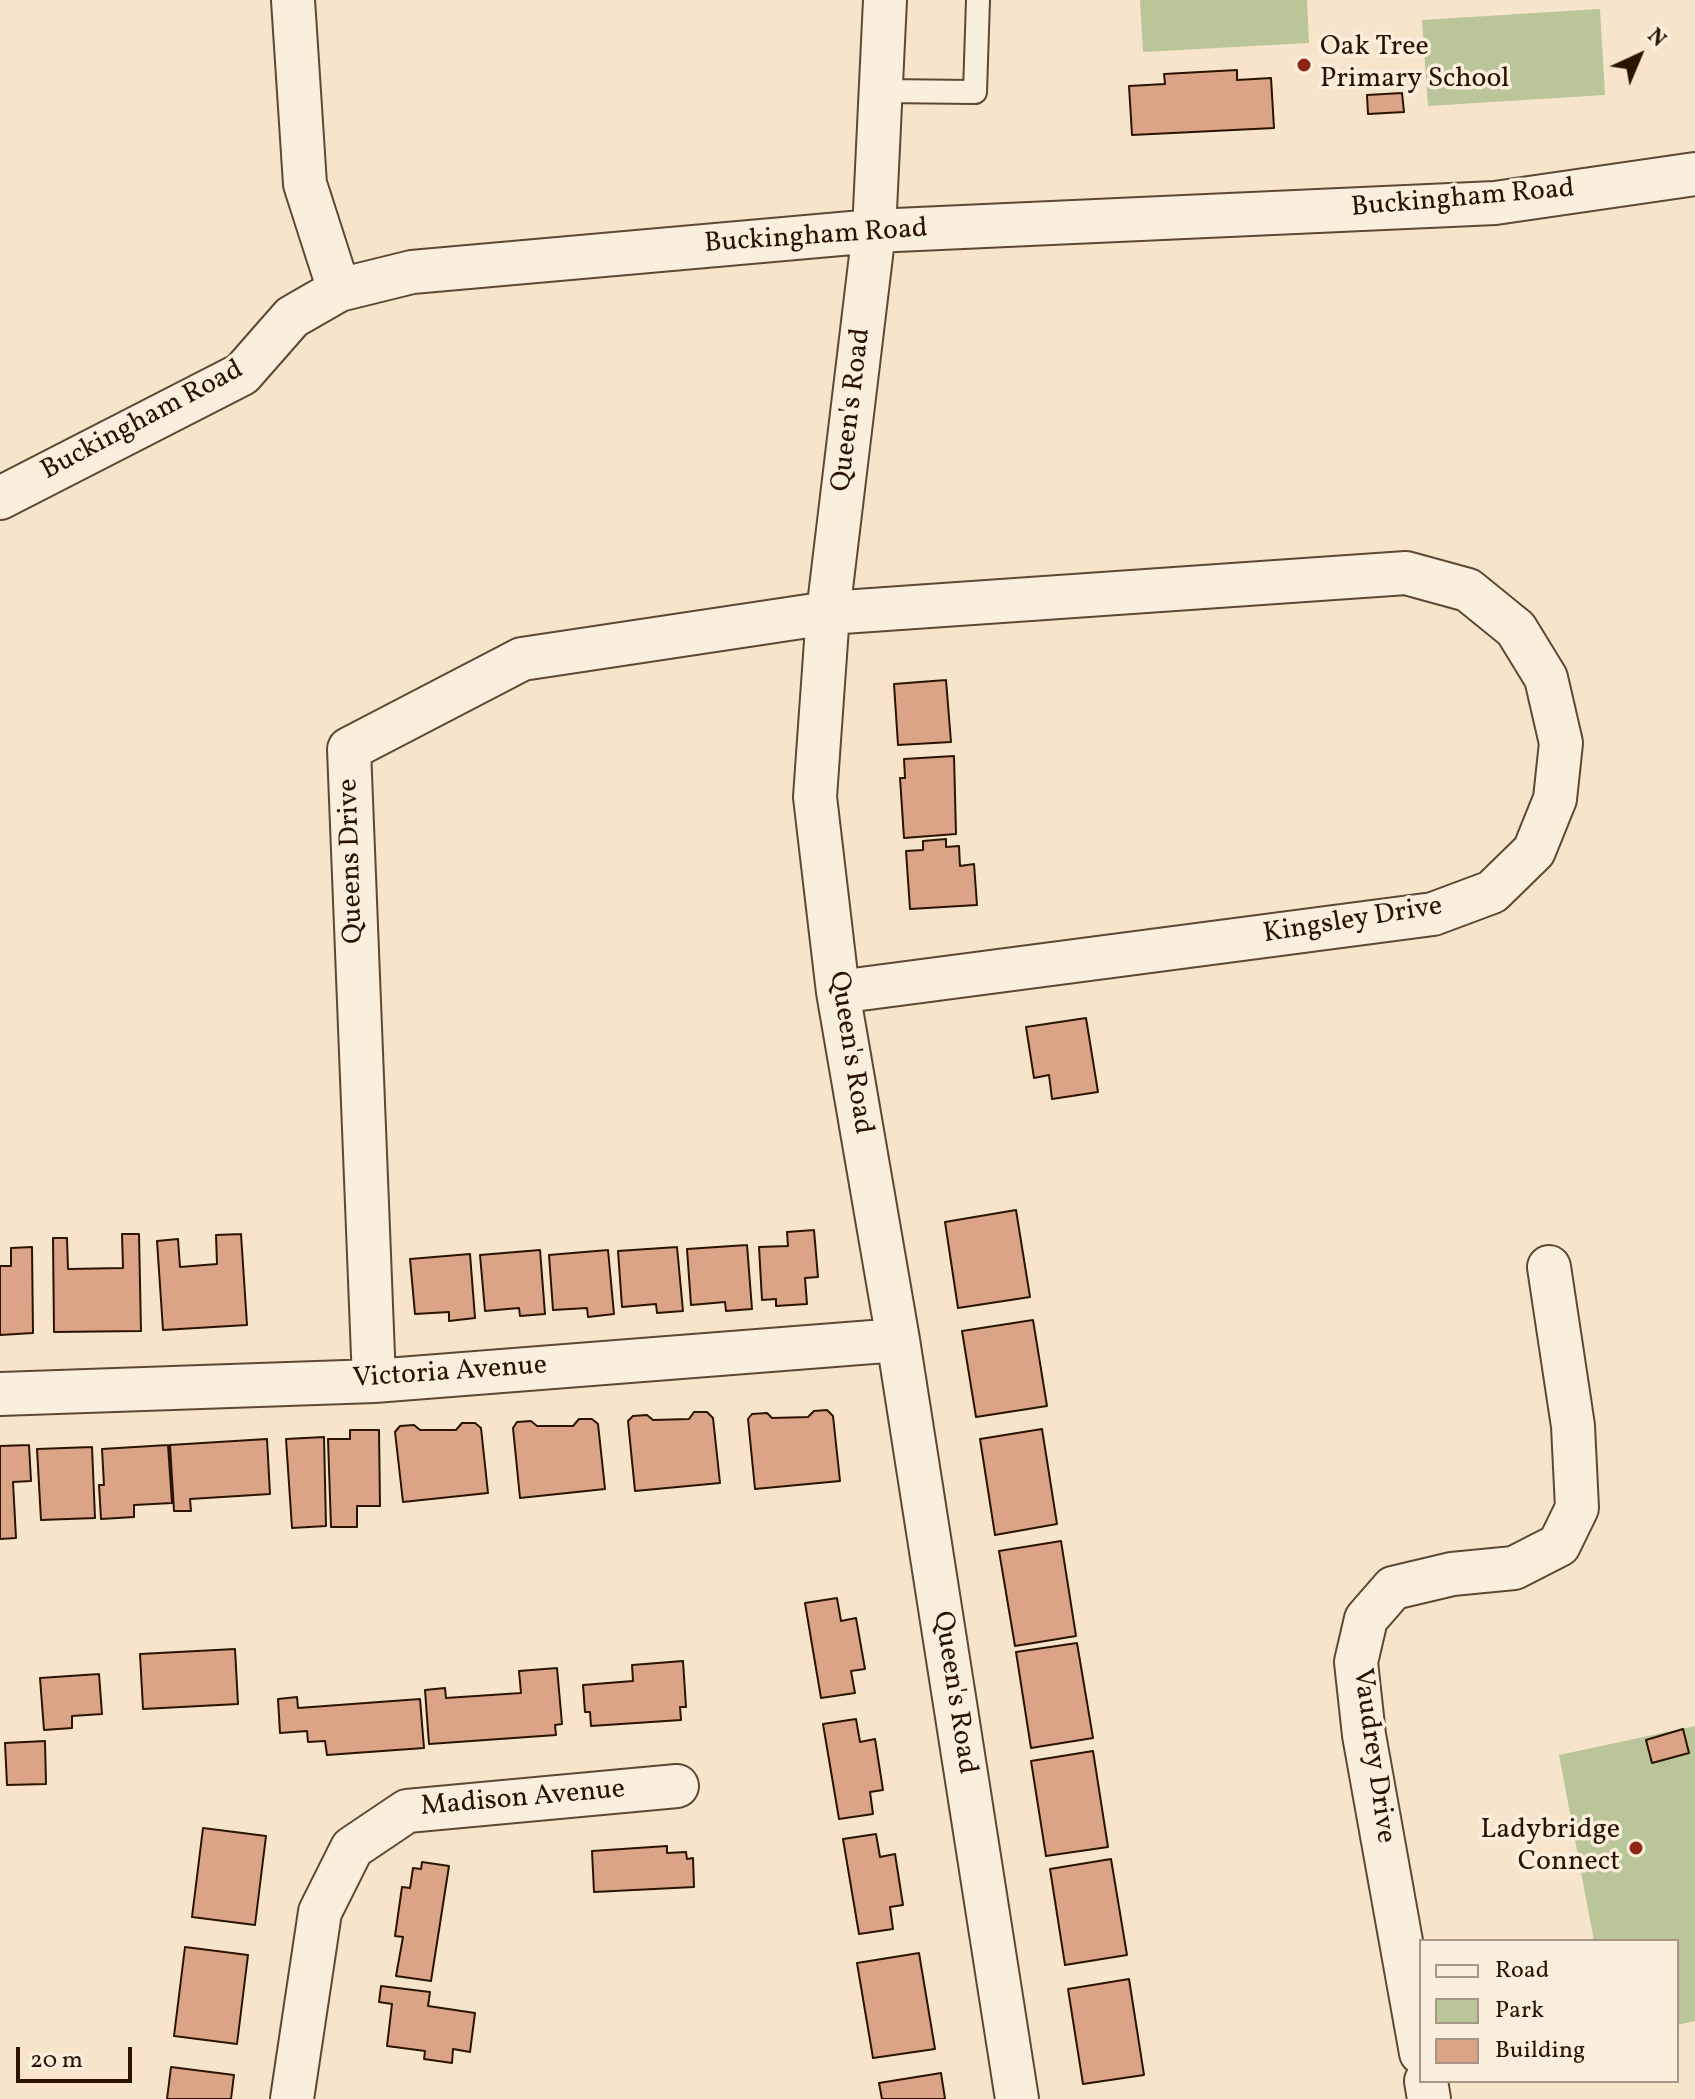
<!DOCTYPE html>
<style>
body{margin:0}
#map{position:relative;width:1695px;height:2099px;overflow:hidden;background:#f7e5cb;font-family:Vollkorn,serif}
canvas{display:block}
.legend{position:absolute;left:1419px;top:1939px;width:260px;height:144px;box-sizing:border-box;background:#faeedd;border:2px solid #a79685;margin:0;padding:10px 14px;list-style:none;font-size:24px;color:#2a1300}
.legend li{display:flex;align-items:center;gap:16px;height:40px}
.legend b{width:40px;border:2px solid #a79685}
.north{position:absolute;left:1599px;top:16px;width:80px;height:80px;-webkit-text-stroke:6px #faeedd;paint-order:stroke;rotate:44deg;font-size:22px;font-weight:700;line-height:32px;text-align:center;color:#2a1300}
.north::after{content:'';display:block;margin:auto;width:28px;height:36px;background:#2a1300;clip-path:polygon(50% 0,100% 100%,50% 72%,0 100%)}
.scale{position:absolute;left:16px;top:2047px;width:116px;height:36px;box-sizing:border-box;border:4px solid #2a1300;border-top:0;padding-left:10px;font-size:24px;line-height:28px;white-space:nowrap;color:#2a1300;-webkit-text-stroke:6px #faeedd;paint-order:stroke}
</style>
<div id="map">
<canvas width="1695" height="2099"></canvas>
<ul class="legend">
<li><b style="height:10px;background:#faeedd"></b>Road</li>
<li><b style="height:22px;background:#bac599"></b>Park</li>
<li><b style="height:22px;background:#dba487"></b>Building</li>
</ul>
<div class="north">N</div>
<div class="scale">20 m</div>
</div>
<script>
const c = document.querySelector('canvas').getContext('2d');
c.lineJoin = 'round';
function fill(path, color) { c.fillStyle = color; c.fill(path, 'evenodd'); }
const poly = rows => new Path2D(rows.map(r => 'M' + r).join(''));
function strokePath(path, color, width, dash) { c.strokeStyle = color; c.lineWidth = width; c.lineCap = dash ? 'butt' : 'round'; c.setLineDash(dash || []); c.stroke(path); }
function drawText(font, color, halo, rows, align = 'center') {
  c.font = font + ' Vollkorn,serif'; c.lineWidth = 7; c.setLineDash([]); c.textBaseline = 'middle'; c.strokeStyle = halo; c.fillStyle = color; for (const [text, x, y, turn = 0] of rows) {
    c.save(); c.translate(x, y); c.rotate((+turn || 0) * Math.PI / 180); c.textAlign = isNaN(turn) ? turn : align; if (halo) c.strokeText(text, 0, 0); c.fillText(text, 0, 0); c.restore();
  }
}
fill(poly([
 [1140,0,1307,0,1309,43,1143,52],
 [1600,9,1605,95,1428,106,1422,20],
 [1695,1726,1695,2021,1677,2025,1677,1941,1594,1941,1559,1755]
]), '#bac599');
const building = poly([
 [1237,70,1237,80,1271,78,1274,128,1132,135,1129,86,1165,84,1164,74,1237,70],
 [1402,93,1404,112,1368,114,1367,95,1402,93],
 [946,680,951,742,898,745,894,684,946,680],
 [954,756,956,834,904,838,900,778,905,778,904,759,954,756],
 [946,839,946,847,959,846,960,866,974,864,977,905,910,909,906,851,923,850,923,841,946,839],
 [1086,1018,1098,1092,1052,1099,1049,1075,1034,1078,1026,1027,1086,1018],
 [1016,1210,1030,1297,958,1308,945,1222,1016,1210],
 [814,1230,818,1277,805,1278,807,1304,776,1306,776,1299,762,1300,759,1247,788,1246,787,1232,814,1230],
 [122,1234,139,1234,141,1331,54,1332,53,1238,67,1238,68,1269,123,1268,122,1234],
 [241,1234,247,1325,163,1330,157,1241,178,1239,180,1267,217,1264,216,1235,241,1234],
 [747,1245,752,1309,726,1311,725,1302,691,1305,687,1249,747,1245],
 [32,1247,33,1333,0,1335,0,1266,11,1266,11,1248,32,1247],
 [677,1247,683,1311,657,1313,656,1304,622,1307,618,1251,677,1247],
 [540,1250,545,1314,520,1316,519,1308,485,1311,480,1255,540,1250],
 [608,1250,614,1314,588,1317,587,1308,553,1310,549,1255,608,1250],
 [470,1254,475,1318,449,1321,449,1312,415,1314,410,1259,470,1254],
 [1033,1320,1047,1406,976,1417,962,1331,1033,1320],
 [827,1410,833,1416,840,1481,755,1489,748,1419,752,1414,767,1413,772,1418,808,1417,814,1411,827,1410],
 [694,1412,707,1412,713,1418,720,1483,635,1491,628,1421,633,1416,647,1415,653,1420,689,1419,694,1412],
 [579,1419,592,1419,598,1424,605,1489,520,1498,513,1428,517,1422,531,1421,537,1426,573,1426,579,1419],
 [462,1423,475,1423,481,1428,488,1493,403,1502,395,1432,400,1426,414,1425,420,1430,456,1430,462,1423],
 [1042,1429,1057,1524,995,1535,980,1439,1042,1429],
 [350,1430,379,1430,380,1506,357,1506,357,1527,331,1527,328,1439,350,1439,350,1430],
 [324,1437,326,1526,292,1528,286,1439,324,1437],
 [267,1439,270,1494,190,1499,191,1511,174,1511,170,1445,267,1439],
 [29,1445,31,1481,13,1482,16,1538,0,1539,0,1446,29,1445],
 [168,1445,172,1503,134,1505,134,1517,101,1519,99,1485,104,1485,102,1449,168,1445],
 [92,1447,95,1518,41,1520,37,1449,92,1447],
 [1061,1541,1076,1636,1015,1646,999,1551,1061,1541],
 [837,1598,841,1621,856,1618,865,1669,851,1671,855,1693,821,1698,805,1603,837,1598],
 [1077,1643,1093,1738,1031,1748,1016,1652,1077,1643],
 [235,1649,238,1704,143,1709,140,1654,235,1649],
 [683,1661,686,1707,680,1707,681,1720,591,1726,590,1712,585,1712,583,1685,633,1681,632,1665,683,1661],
 [557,1668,562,1724,555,1725,556,1735,429,1744,425,1690,445,1688,446,1698,521,1693,519,1671,557,1668],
 [99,1674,102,1714,72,1716,72,1728,44,1730,40,1678,99,1674],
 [297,1697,298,1708,420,1699,424,1748,327,1755,325,1741,308,1742,307,1731,280,1733,278,1699,297,1697],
 [856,1719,860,1742,875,1739,883,1790,870,1792,873,1814,839,1819,823,1724,856,1719],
 [1683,1729,1689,1753,1652,1763,1646,1740,1683,1729],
 [45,1741,46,1784,7,1785,5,1743,45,1741],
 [1093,1751,1108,1847,1046,1856,1031,1761,1093,1751],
 [203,1828,266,1836,255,1925,192,1917,203,1828],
 [876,1834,880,1857,895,1854,903,1905,890,1907,893,1929,859,1934,843,1839,876,1834],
 [667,1846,667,1853,686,1852,687,1859,693,1858,694,1887,594,1892,592,1851,667,1846],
 [1111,1859,1127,1955,1065,1965,1050,1869,1111,1859],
 [422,1862,449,1866,431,1981,396,1976,403,1937,395,1936,402,1887,410,1888,413,1868,421,1869,422,1862],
 [185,1947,248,1955,237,2044,174,2036,185,1947],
 [919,1953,935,2049,873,2058,857,1963,919,1953],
 [1129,1979,1144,2075,1083,2084,1068,1989,1129,1979],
 [381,1986,430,1992,428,2006,475,2013,470,2052,453,2049,452,2063,424,2059,425,2051,387,2046,392,2004,379,2002,381,1986],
 [171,2067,234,2075,231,2099,167,2099,171,2067],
 [941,2073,945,2099,882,2099,879,2083,941,2073]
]);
fill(building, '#dba487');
strokePath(building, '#2a1300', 2);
const lane = poly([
 [881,91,975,92,978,0]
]);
const street = poly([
 [293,0,305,184,339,290],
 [885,0,874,231,828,613,815,797,838,992,898,1340,1017,2099],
 [0,498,242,374,292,317,339,290,412,272,874,231,1495,203,1695,174],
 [374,1381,349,749,522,659,828,613,1406,573,1468,590,1516,629,1546,678,1561,743,1555,799,1534,851,1492,892,1433,914,838,992],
 [0,1394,374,1381,898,1340],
 [1421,2053,1364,1735,1356,1662,1366,1619,1393,1588,1452,1574,1514,1568,1559,1545,1577,1508,1573,1426,1549,1267],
 [1426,2081,1429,2099],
 [292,2099,320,1912,352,1848,407,1811,677,1786]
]);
strokePath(lane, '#5d4833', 26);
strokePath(street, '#5d4833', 46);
strokePath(lane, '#faeedd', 22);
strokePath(street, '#faeedd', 42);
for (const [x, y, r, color] of [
 [1304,65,8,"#8f2418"],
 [1636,1848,8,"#8f2418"]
]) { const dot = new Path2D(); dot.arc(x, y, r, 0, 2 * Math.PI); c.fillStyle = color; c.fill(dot); strokePath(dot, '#faeedd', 3); }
drawText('28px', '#2a1300', '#faeedd', [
 ["Oak Tree",1320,49],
 ["Primary School",1320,81],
 ["Ladybridge",1620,1832,"right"],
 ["Connect",1620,1864,"right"]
], 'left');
drawText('28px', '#2a1300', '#faeedd', [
 ["Buckingham Road",1463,200,-5],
 ["Buckingham Road",816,238,-4],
 ["Queen's Road",853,410,-83],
 ["Buckingham Road",143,422,-28],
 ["Queens Drive",353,861,-92],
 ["Kingsley Drive",1353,922,-9],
 ["Queen's Road",849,1053,81],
 ["Victoria Avenue",450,1374,-4],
 ["Queen's Road",953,1693,81],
 ["Vaudrey Drive",1372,1756,82],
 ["Madison Avenue",523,1800,-5]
]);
</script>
